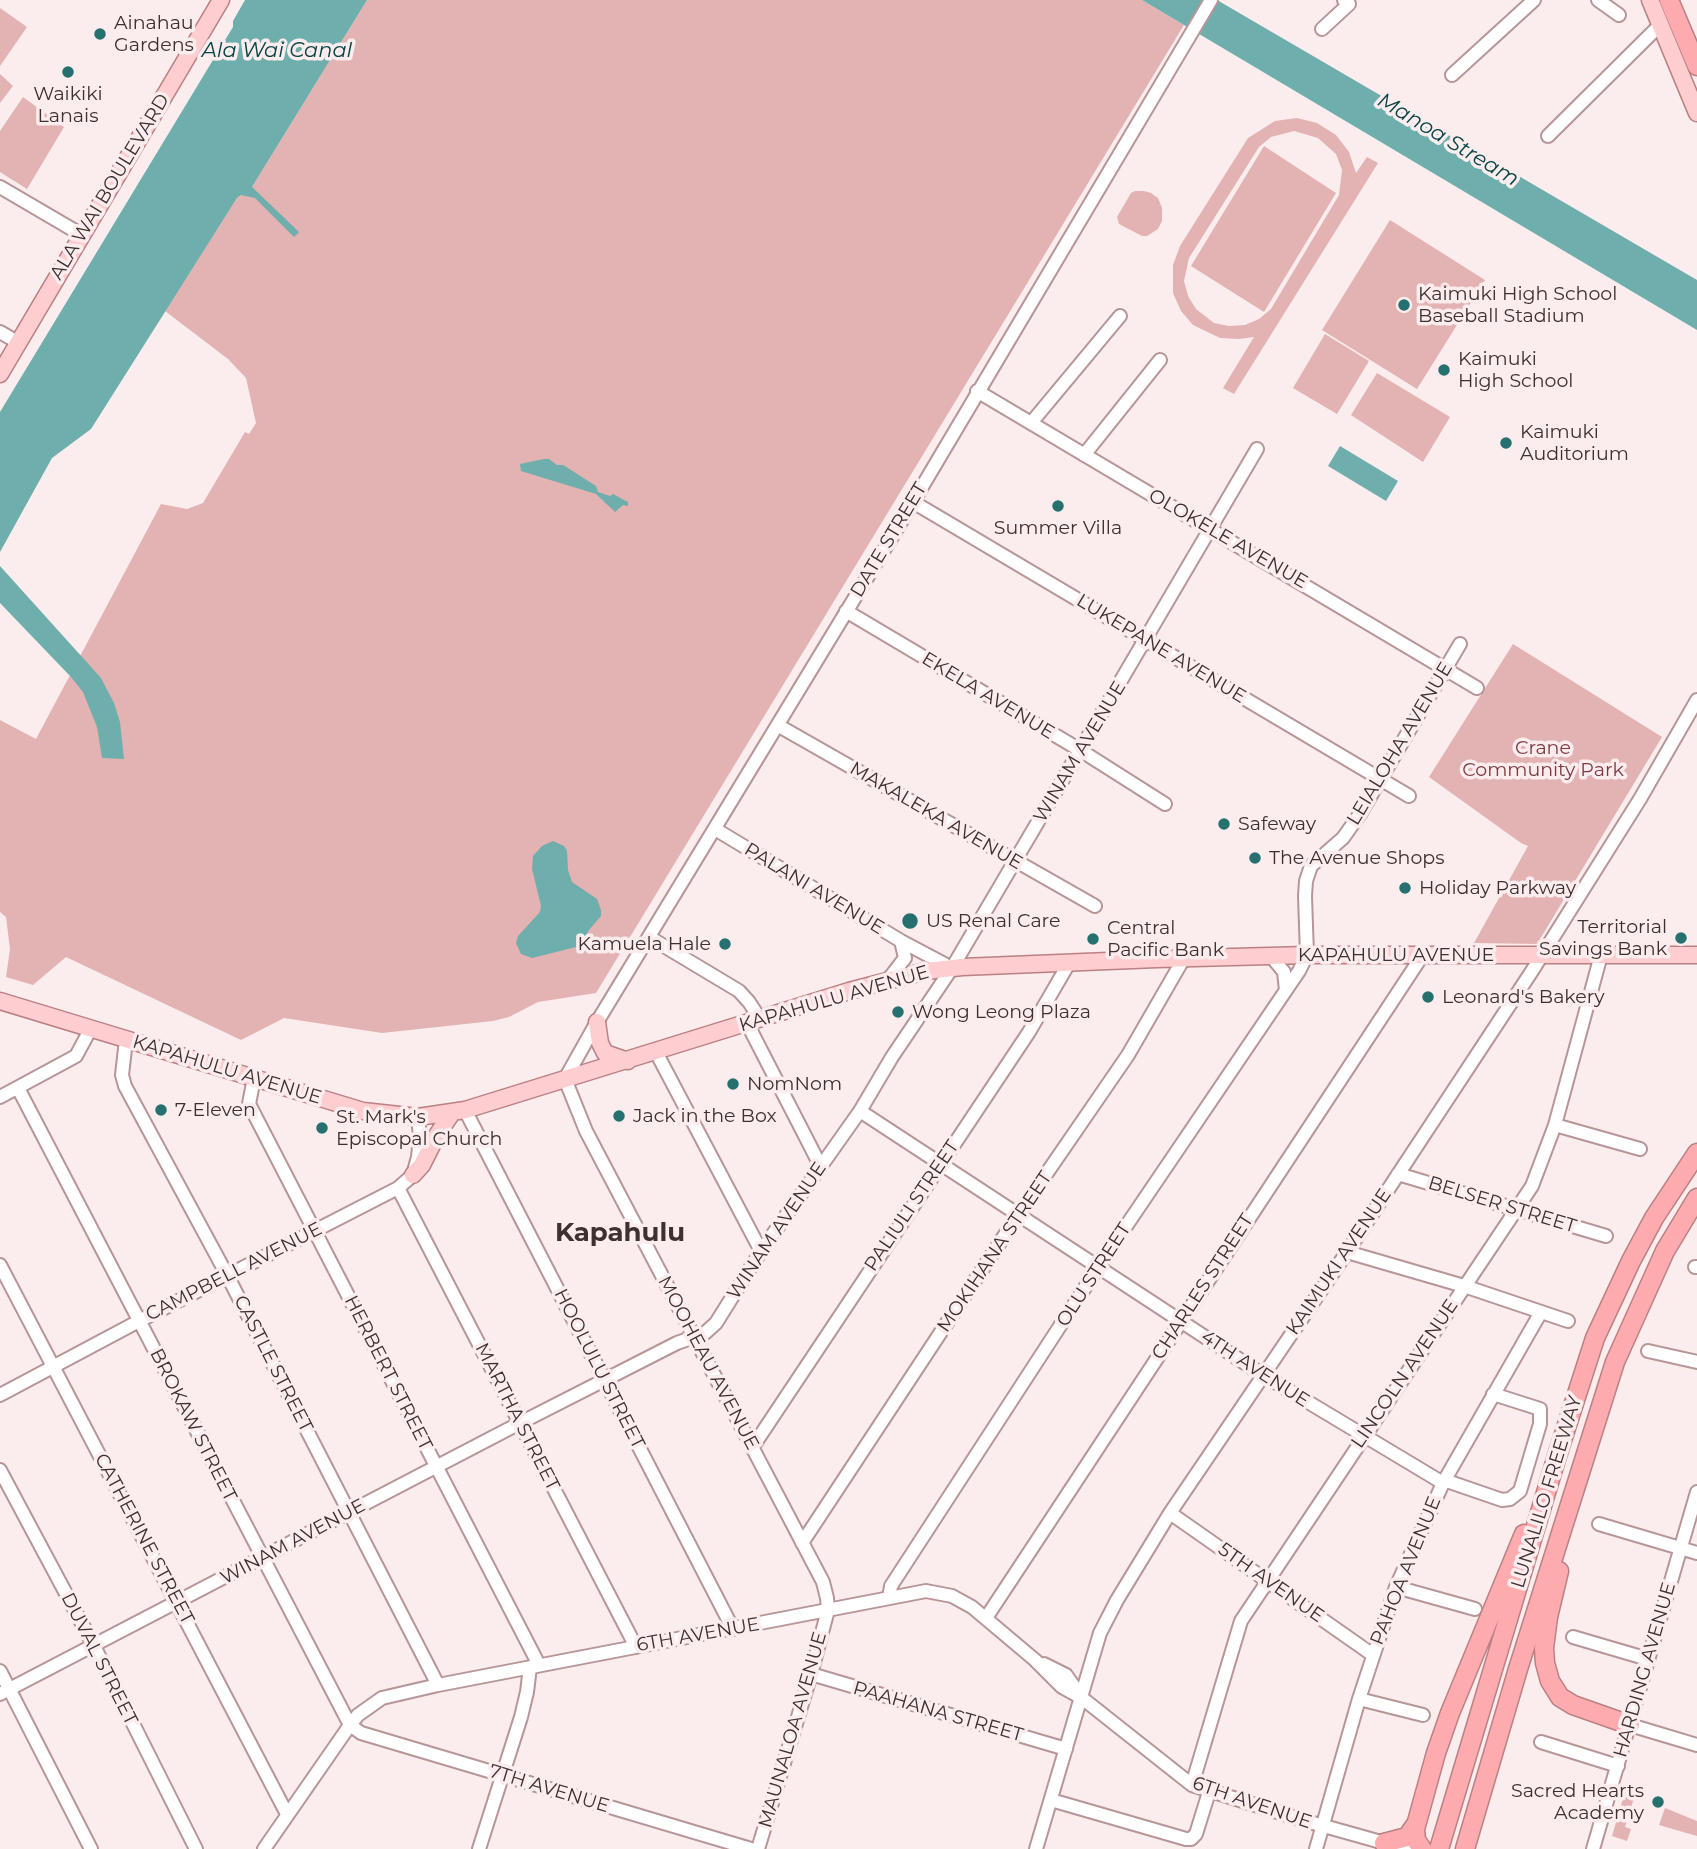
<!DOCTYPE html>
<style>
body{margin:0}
canvas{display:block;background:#fbeced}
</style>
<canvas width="1697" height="1849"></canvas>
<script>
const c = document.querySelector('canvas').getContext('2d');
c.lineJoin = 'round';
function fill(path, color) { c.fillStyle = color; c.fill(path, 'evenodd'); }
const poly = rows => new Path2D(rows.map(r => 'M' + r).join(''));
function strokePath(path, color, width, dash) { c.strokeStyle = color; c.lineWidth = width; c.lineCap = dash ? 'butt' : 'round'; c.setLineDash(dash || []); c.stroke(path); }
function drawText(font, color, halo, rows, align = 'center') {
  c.font = font + ' Montserrat,sans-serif'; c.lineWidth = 7; c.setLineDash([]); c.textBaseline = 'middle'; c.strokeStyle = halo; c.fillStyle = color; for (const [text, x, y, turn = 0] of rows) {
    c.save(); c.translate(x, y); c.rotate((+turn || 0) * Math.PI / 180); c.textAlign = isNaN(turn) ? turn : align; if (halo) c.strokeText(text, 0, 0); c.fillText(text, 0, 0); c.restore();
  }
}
fill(poly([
 [367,0,1142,0,1184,25,596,993,538,1002,509,1017,493,1021,382,1033,284,1018,241,1040,66,957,33,985,6,977,10,949,6,917,0,912,0,720,36,739,161,504,187,509,203,503,245,432,249,434,256,423,246,378,228,359,165,311,237,198,252,187],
 [0,8,27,27,0,66],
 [0,74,13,86,0,103],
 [23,97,64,127,27,189,0,172,0,131],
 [1297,118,1317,123,1336,135,1349,152,1356,173,1367,157,1378,163,1234,394,1223,388,1254,337,1239,339,1220,338,1193,325,1181,311,1173,293,1173,265,1180,246,1248,138,1275,121],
 [1294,131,1318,138,1336,154,1342,170,1339,195,1271,309,1259,319,1245,325,1229,326,1214,323,1196,309,1188,296,1184,281,1189,258,1259,147,1271,137],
 [1264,146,1336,193,1264,312,1191,266],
 [1135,191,1144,191,1151,193,1158,198,1162,208,1162,221,1158,229,1147,236,1142,236,1119,224,1117,217,1131,193],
 [1390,220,1485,280,1417,389,1322,330],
 [1325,334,1369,361,1337,414,1293,388],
 [1377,373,1450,417,1423,462,1351,415],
 [1513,644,1662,737,1537,944,1474,943,1528,846,1521,843,1429,777],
 [1624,1795,1634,1798,1625,1827,1631,1829,1627,1841,1612,1836],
 [1665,1808,1697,1821,1697,1836,1659,1825]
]), '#e3b2b3');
fill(poly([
 [245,0,367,0,252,187,299,232,294,237,255,198,241,195,237,198,91,429,52,458,0,552,0,412,233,27,233,21],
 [1142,0,1217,0,1697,280,1697,330],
 [1340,446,1398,481,1386,501,1328,466],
 [544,459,549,459,557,465,563,465,596,486,598,492,610,496,613,494,628,502,628,506,623,505,615,512,596,494,521,471,520,464],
 [0,566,101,678,114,703,120,722,124,759,102,758,97,727,83,692,71,677,0,603],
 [553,841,564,846,567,851,568,870,572,882,597,899,601,910,601,916,589,930,580,946,532,958,521,954,516,943,518,936,540,912,541,906,532,869,533,856,542,846]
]), '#6eaeac');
const minor = poly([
 [1598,0,1619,15],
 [1322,29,1349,4,1344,0],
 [1452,75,1534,0],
 [1548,136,1659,26],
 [0,187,82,235],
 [0,332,19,343],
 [977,391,1477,688],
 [1031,423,1120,316],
 [1084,455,1160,360],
 [913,502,1409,796],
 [846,611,1080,750,1165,804],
 [779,726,1095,906],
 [715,829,901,941,952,968],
 [649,937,739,991,749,1002,760,1019],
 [1271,956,1284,972,1286,990],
 [888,980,905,958,901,941],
 [747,1023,820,1165],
 [126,1040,122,1075,125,1086,227,1275,438,1685],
 [656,1052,761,1251],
 [254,1078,249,1104,539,1665],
 [18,1088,350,1725,361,1733,751,1849],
 [0,1097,76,1056,90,1030],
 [465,1110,733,1629],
 [860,1111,1263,1375,1443,1483],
 [1555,1125,1640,1149],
 [1398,1174,1606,1236],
 [398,1188,636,1647],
 [1347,1252,1464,1286,1568,1321],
 [0,1265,287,1814],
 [1695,1267,1697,1267],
 [1648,1351,1697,1362],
 [0,1395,139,1321,398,1188,413,1175,418,1157,420,1137,418,1117],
 [752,1448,1029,1032,1069,963],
 [0,1470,94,1646,196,1849],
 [1444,1480,1502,1500,1510,1499,1520,1491,1540,1424,1540,1409,1493,1394],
 [1170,1513,1373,1655],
 [1599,1524,1697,1553],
 [802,1543,1018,1215,1128,1055,1184,958],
 [1396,1587,1475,1609],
 [889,1598,891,1586,1099,1266,1299,971,1307,955,1305,896,1306,881,1311,866,1343,838,1360,814,1460,644],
 [986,1618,1422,956],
 [1573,1637,1648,1659],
 [1044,1664,1066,1675,1080,1695],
 [0,1671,91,1849],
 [811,1674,1066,1749],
 [0,1694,520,1423,677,1343,705,1333,716,1323,761,1251,860,1111,892,1057,952,968,1257,449],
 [1359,1699,1423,1715],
 [1630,1725,1697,1745],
 [1541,1742,1618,1766],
 [1192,1785,1241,1621,1532,1186,1555,1125,1601,955],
 [1051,1800,1186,1839,1191,1839,1196,1834,1209,1792],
 [264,1849,350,1725,358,1715,382,1698,438,1685,926,1591,952,1596,972,1607,1035,1660,1062,1687,1082,1698,1192,1785,1306,1821,1406,1849],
 [479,1849,521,1717,527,1692,530,1667],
 [758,1849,811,1674,828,1610,827,1598,823,1582,586,1131,565,1079,597,1022,913,502,1211,0],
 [1036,1849,1100,1633,1117,1600,1170,1513,1347,1252,1532,971,1640,799,1697,700],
 [1316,1849,1359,1699,1396,1587,1443,1483,1541,1312],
 [1593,1849,1697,1492]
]);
const major = poly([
 [1650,0,1697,113],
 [0,374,221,0],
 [0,1001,363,1111,418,1117,465,1110,849,991,926,971,962,967,1157,959,1307,955,1697,955],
 [597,1022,600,1043,605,1053,628,1061],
 [413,1175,422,1165,437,1135,452,1113]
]);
const highway = poly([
 [1669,0,1697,66],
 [1559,1571,1548,1617,1544,1648,1545,1663,1550,1681,1560,1697,1573,1705,1630,1725],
 [1384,1843,1407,1837,1416,1824],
 [1422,1849,1416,1840,1415,1829,1436,1753,1450,1713,1524,1534],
 [1439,1849,1557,1456,1595,1338,1631,1261,1654,1218,1697,1153],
 [1465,1849,1518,1669,1615,1362,1665,1251,1697,1198]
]);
strokePath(minor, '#b79697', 16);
strokePath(major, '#ba8083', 19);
strokePath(highway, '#ba8083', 21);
strokePath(minor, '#fff', 12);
strokePath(major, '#fecdcf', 16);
strokePath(highway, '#feabaf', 18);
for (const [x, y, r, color] of [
 [100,34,7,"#267170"],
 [68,72,7,"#267170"],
 [1404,305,7,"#267170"],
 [1444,370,7,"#267170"],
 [1506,443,7,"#267170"],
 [1058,506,7,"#267170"],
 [1224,824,7,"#267170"],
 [1255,858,7,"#267170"],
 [1405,888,7,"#267170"],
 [910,921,9,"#267170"],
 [1681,938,7,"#267170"],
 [1093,939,7,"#267170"],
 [725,944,7,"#267170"],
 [1428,997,7,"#267170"],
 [898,1012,7,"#267170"],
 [733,1084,7,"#267170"],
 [161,1110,7,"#267170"],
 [619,1116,7,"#267170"],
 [322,1128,7,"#267170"],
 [1658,1802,7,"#267170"]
]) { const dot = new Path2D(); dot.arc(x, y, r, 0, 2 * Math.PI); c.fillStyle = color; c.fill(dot); strokePath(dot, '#fbeced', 2.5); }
drawText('19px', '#3d3030', '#fbeced', [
 ["Ainahau",114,23],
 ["Gardens",114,45],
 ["Waikiki",68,94,"center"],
 ["Lanais",68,116,"center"],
 ["Kaimuki High School",1418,294],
 ["Baseball Stadium",1418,316],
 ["Kaimuki",1458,359],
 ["High School",1458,381],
 ["Kaimuki",1520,432],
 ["Auditorium",1520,454],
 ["Summer Villa",1058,528,"center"],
 ["Safeway",1238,824],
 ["The Avenue Shops",1269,858],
 ["Holiday Parkway",1419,888],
 ["US Renal Care",926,921],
 ["Territorial",1667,927,"right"],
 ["Savings Bank",1667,949,"right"],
 ["Central",1107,928],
 ["Pacific Bank",1107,950],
 ["Kamuela Hale",711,944,"right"],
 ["Leonard's Bakery",1442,997],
 ["Wong Leong Plaza",912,1012],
 ["NomNom",747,1084],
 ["7-Eleven",175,1110],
 ["Jack in the Box",633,1116],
 ["St. Mark's",336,1117],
 ["Episcopal Church",336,1139],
 ["Sacred Hearts",1644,1791,"right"],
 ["Academy",1644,1813,"right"]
], 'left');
drawText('19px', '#3d3030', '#fbeced', [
 ["ALA WAI BOULEVARD",110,187,-59],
 ["OLOKELE AVENUE",1228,539,30],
 ["DATE STREET",889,540,-59],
 ["LUKEPANE AVENUE",1161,649,31],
 ["EKELA AVENUE",988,696,31],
 ["LEIALOHA AVENUE",1400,744,-59],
 ["WINAM AVENUE",1080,752,-59],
 ["MAKALEKA AVENUE",936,816,30],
 ["PALANI AVENUE",814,889,31],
 ["KAPAHULU AVENUE",1396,955],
 ["KAPAHULU AVENUE",834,999,-16],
 ["KAPAHULU AVENUE",227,1070,17],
 ["BELSER STREET",1502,1205,17],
 ["PALIULI STREET",912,1206,-56],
 ["WINAM AVENUE",777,1231,-56],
 ["MOKIHANA STREET",995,1252,-56],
 ["KAIMUKI AVENUE",1339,1262,-56],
 ["CAMPBELL AVENUE",234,1272,-27],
 ["OLU STREET",1094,1275,-57],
 ["CHARLES STREET",1203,1287,-57],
 ["MOOHEAU AVENUE",708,1363,62],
 ["CASTLE STREET",273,1364,63],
 ["HOOLULU STREET",599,1369,63],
 ["4TH AVENUE",1255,1369,33],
 ["HERBERT STREET",388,1373,63],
 ["LINCOLN AVENUE",1405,1374,-56],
 ["MARTHA STREET",517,1417,63],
 ["BROKAW STREET",193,1425,63],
 ["LUNALILO FREEWAY",1547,1492,-73],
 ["CATHERINE STREET",144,1539,62],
 ["WINAM AVENUE",293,1542,-28],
 ["PAHOA AVENUE",1406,1571,-68],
 ["5TH AVENUE",1271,1583,35],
 ["6TH AVENUE",698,1635,-10],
 ["DUVAL STREET",99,1659,63],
 ["HARDING AVENUE",1645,1670,-74],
 ["PAAHANA STREET",938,1712,16],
 ["MAUNALOA AVENUE",793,1730,-74],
 ["7TH AVENUE",549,1789,17],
 ["6TH AVENUE",1252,1803,19]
]);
drawText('19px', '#7e3a40', '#fbeced', [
 ["Crane",1543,748],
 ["Community Park",1543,770]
]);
drawText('italic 21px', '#084544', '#fbeced', [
 ["Ala Wai Canal",277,51],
 ["Manoa Stream",1448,140,31]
]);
drawText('bold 26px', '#3d3030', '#fbeced', [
 ["Kapahulu",620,1233]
]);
</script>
